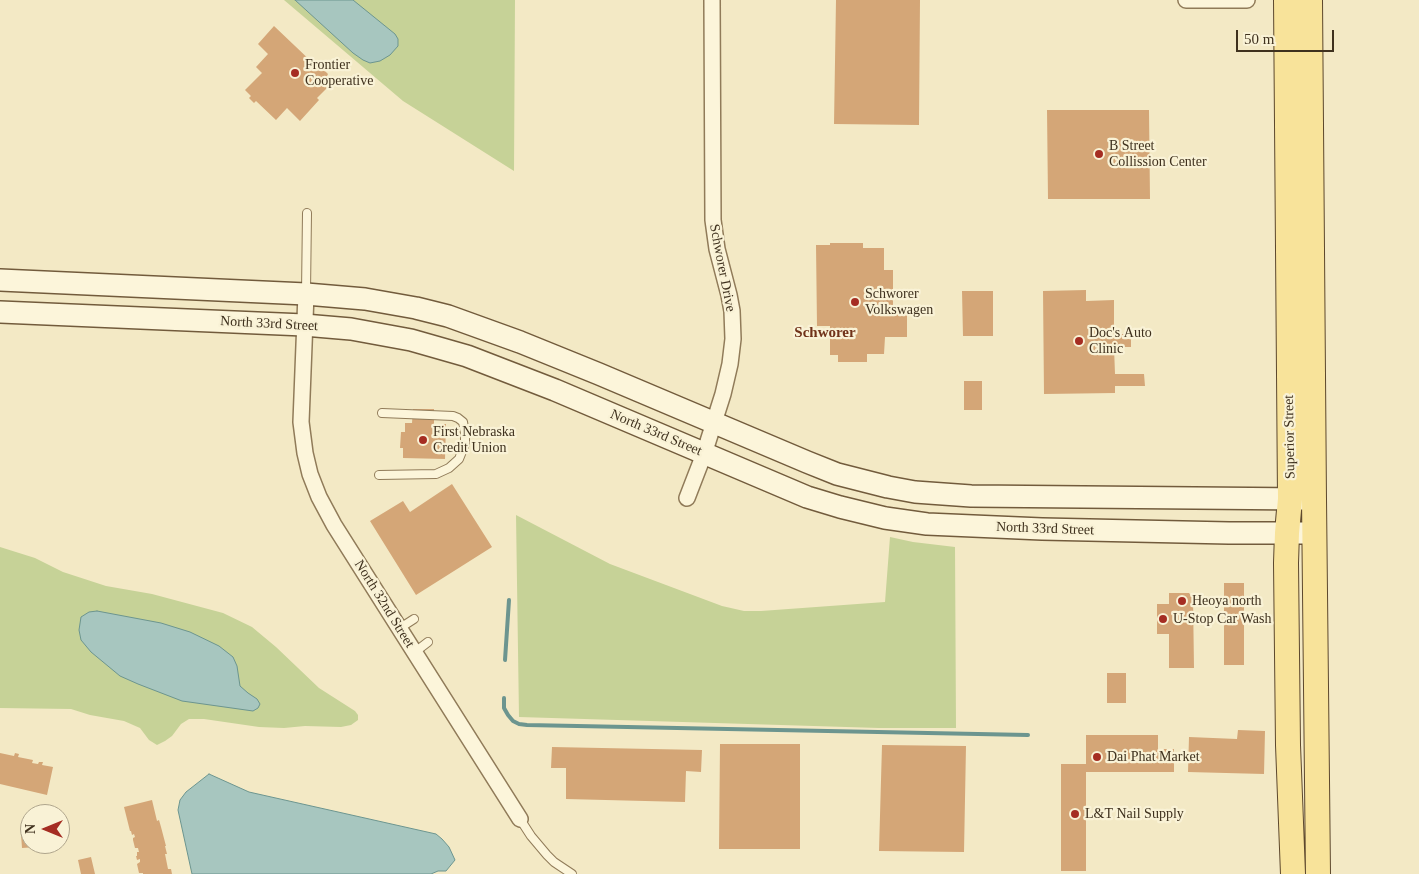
<!DOCTYPE html>
<style>
body{margin:0}
#map{position:relative;width:1419px;height:874px;overflow:hidden;background:#f3e9c5;font-family:"Times New Roman",serif}
canvas{display:block}
.north{position:absolute;left:20px;top:804px;width:50px;height:50px;box-sizing:border-box;background:#f9f2d6;border:1px solid #afa58c;border-radius:50%;rotate:270deg;font-size:14px;font-weight:700;line-height:20px;text-align:center;color:#3f311e}
.north::after{content:'';display:block;margin:auto;width:18px;height:22px;background:#a52d22;clip-path:polygon(50% 0,100% 100%,50% 72%,0 100%)}
.scale{position:absolute;left:1236px;top:30px;width:98px;height:22px;box-sizing:border-box;border:2px solid #3f311e;border-top:0;padding-left:6px;font-size:15px;line-height:18px;white-space:nowrap;color:#3f311e;-webkit-text-stroke:4px #f9f2d6;paint-order:stroke}
</style>
<div id="map">
<canvas width="1419" height="874"></canvas>
<div class="north">N</div>
<div class="scale">50 m</div>
</div>
<script>
const c = document.querySelector('canvas').getContext('2d');
c.lineJoin = 'round';
function fill(path, color) { c.fillStyle = color; c.fill(path, 'evenodd'); }
const poly = rows => new Path2D(rows.map(r => 'M' + r).join(''));
function strokePath(path, color, width, dash) { c.strokeStyle = color; c.lineWidth = width; c.lineCap = dash ? 'butt' : 'round'; c.setLineDash(dash || []); c.stroke(path); }
function drawText(font, color, halo, rows, align = 'center') {
  c.font = font + ' "Times New Roman",serif'; c.lineWidth = 4.5; c.setLineDash([]); c.textBaseline = 'middle'; c.strokeStyle = halo; c.fillStyle = color; for (const [text, x, y, turn = 0] of rows) {
    c.save(); c.translate(x, y); c.rotate((+turn || 0) * Math.PI / 180); c.textAlign = isNaN(turn) ? turn : align; if (halo) c.strokeText(text, 0, 0); c.fillText(text, 0, 0); c.restore();
  }
}
fill(poly([
 [284,0,515,0,514,171,403,101],
 [516,515,610,564,722,606,744,611,761,611,885,602,890,537,913,542,955,547,956,728,879,728,519,717],
 [0,547,35,558,63,572,106,586,152,594,223,613,252,627,276,647,319,688,355,711,358,715,358,720,351,725,341,727,305,726,284,728,259,727,204,719,189,719,181,724,172,736,165,741,157,745,149,740,140,728,124,721,90,715,71,709,0,708]
]), '#c6d297');
const water = poly([
 [295,0,353,0,395,34,398,39,398,46,390,55,380,61,370,63,363,60,353,53,295,0],
 [97,611,161,623,190,632,219,646,233,657,237,666,240,686,248,693,257,699,260,704,258,708,253,711,182,701,138,684,120,676,91,652,81,640,79,630,81,617,89,612,97,611],
 [209,774,249,792,436,834,442,839,449,847,455,860,446,871,438,871,431,874,192,874,178,810,180,800,186,792,209,774]
]);
fill(water, '#a7c6bf');
strokePath(water, '#6c958f', 1);
strokePath(poly([
 [505,660,509,600],
 [504,698,504,708,508,715,513,721,519,724,527,725,1028,735]
]), '#6c958f', 4);
fill(poly([
 [836,0,920,0,919,125,834,124],
 [274,26,315,65,317,63,328,74,327,76,333,82,317,98,319,100,300,121,287,108,276,120,256,101,254,103,249,98,251,96,245,90,262,73,256,67,268,54,258,44],
 [1047,110,1149,110,1150,199,1048,199],
 [830,243,863,243,863,248,884,248,884,270,893,270,893,307,907,307,907,337,885,337,884,354,867,354,867,362,838,362,838,355,830,355,830,326,817,326,816,245,830,245],
 [1086,290,1086,301,1114,300,1114,334,1131,334,1131,347,1114,347,1115,374,1144,374,1145,386,1115,386,1115,393,1044,394,1043,291],
 [962,291,993,291,993,336,963,336],
 [964,381,982,381,982,410,964,410],
 [413,409,434,409,434,424,446,424,445,459,403,458,403,448,400,448,401,432,405,432,405,423,412,423],
 [452,484,492,547,416,595,370,521,403,501,410,512],
 [1224,583,1244,583,1244,665,1224,665],
 [1169,593,1189,593,1193,598,1194,668,1169,668,1169,634,1157,634,1157,604,1169,604],
 [1107,673,1126,673,1126,703,1107,703],
 [1238,730,1265,731,1264,774,1188,772,1189,737,1237,739],
 [1086,735,1158,735,1158,749,1174,749,1174,772,1086,772,1086,871,1061,871,1061,764,1086,764],
 [720,744,800,744,800,849,719,849],
 [882,745,966,746,964,852,879,851],
 [552,747,702,750,701,772,686,771,685,802,566,799,566,768,551,768],
 [0,753,14,756,15,753,19,754,18,757,33,760,32,763,38,764,39,762,43,762,42,765,53,767,47,795,0,784],
 [152,800,157,821,159,820,161,827,166,846,165,846,167,854,165,854,168,869,171,869,172,874,143,874,143,873,139,873,137,864,140,862,140,859,137,860,136,856,137,856,137,852,139,852,138,848,135,848,133,840,133,838,135,837,134,834,132,835,131,831,130,831,124,807],
 [30,833,30,844,52,844,53,846,22,848,21,834],
 [91,857,95,874,81,874,78,860]
]), '#d4a677');
const lane = poly([
 [306,292,307,213],
 [379,475,436,474,449,468,459,459,465,444,465,433,463,422,458,418,453,416,382,413],
 [400,628,414,619],
 [415,652,428,642],
 [520,819,531,836,547,855,554,862,572,874]
]);
const street = poly([
 [1186,0,1247,0],
 [306,294,301,422,305,453,310,474,319,497,334,525,520,819],
 [687,498,704,454,723,394,730,364,733,339,732,311,729,295,717,249,713,220,712,0]
]);
const secondary = poly([
 [0,280,306,294,365,299,416,308,448,316,520,342,599,374,807,462,837,474,888,487,915,492,971,496,1306,499],
 [0,312,304,325,351,329,411,340,467,356,555,390,807,497,840,507,885,518,927,524,1042,529,1229,533,1314,533]
]);
const primary = poly([
 [1286,0,1290,499,1287,533,1286,563,1288,745,1293,874],
 [1310,0,1314,499,1318,874]
]);
strokePath(lane, '#907b59', 10);
strokePath(street, '#907b59', 18);
strokePath(secondary, '#725b3c', 24);
strokePath(primary, '#5d482d', 26);
strokePath(lane, '#fcf5da', 8);
strokePath(street, '#fcf5da', 15);
strokePath(secondary, '#fcf5da', 21);
strokePath(primary, '#f8e39a', 24);
for (const [x, y, r, color] of [
 [295,73,5,"#a52d22"],
 [1099,154,5,"#a52d22"],
 [855,302,5,"#a52d22"],
 [1079,341,5,"#a52d22"],
 [423,440,5,"#a52d22"],
 [1182,601,5,"#a52d22"],
 [1163,619,5,"#a52d22"],
 [1097,757,5,"#a52d22"],
 [1075,814,5,"#a52d22"]
]) { const dot = new Path2D(); dot.arc(x, y, r, 0, 2 * Math.PI); c.fillStyle = color; c.fill(dot); strokePath(dot, '#f9f2d6', 2); }
drawText('14px', '#3f311e', '#f9f2d6', [
 ["Frontier",305,65],
 ["Cooperative",305,81],
 ["B Street",1109,146],
 ["Collission Center",1109,162],
 ["Schworer",865,294],
 ["Volkswagen",865,310],
 ["Doc's Auto",1089,333],
 ["Clinic",1089,349],
 ["First Nebraska",433,432],
 ["Credit Union",433,448],
 ["Heoya north",1192,601],
 ["U-Stop Car Wash",1173,619],
 ["Dai Phat Market",1107,757],
 ["L&T Nail Supply",1085,814]
], 'left');
drawText('14px', '#3f311e', '#f9f2d6', [
 ["Schworer Drive",722,268,79],
 ["North 33rd Street",269,324,3],
 ["North 33rd Street",656,433,23],
 ["Superior Street",1290,437,-91],
 ["North 33rd Street",1045,529,2],
 ["North 32nd Street",384,604,58]
]);
drawText('bold 15px', '#703219', '#f9f2d6', [
 ["Schworer",825,333]
]);
</script>
